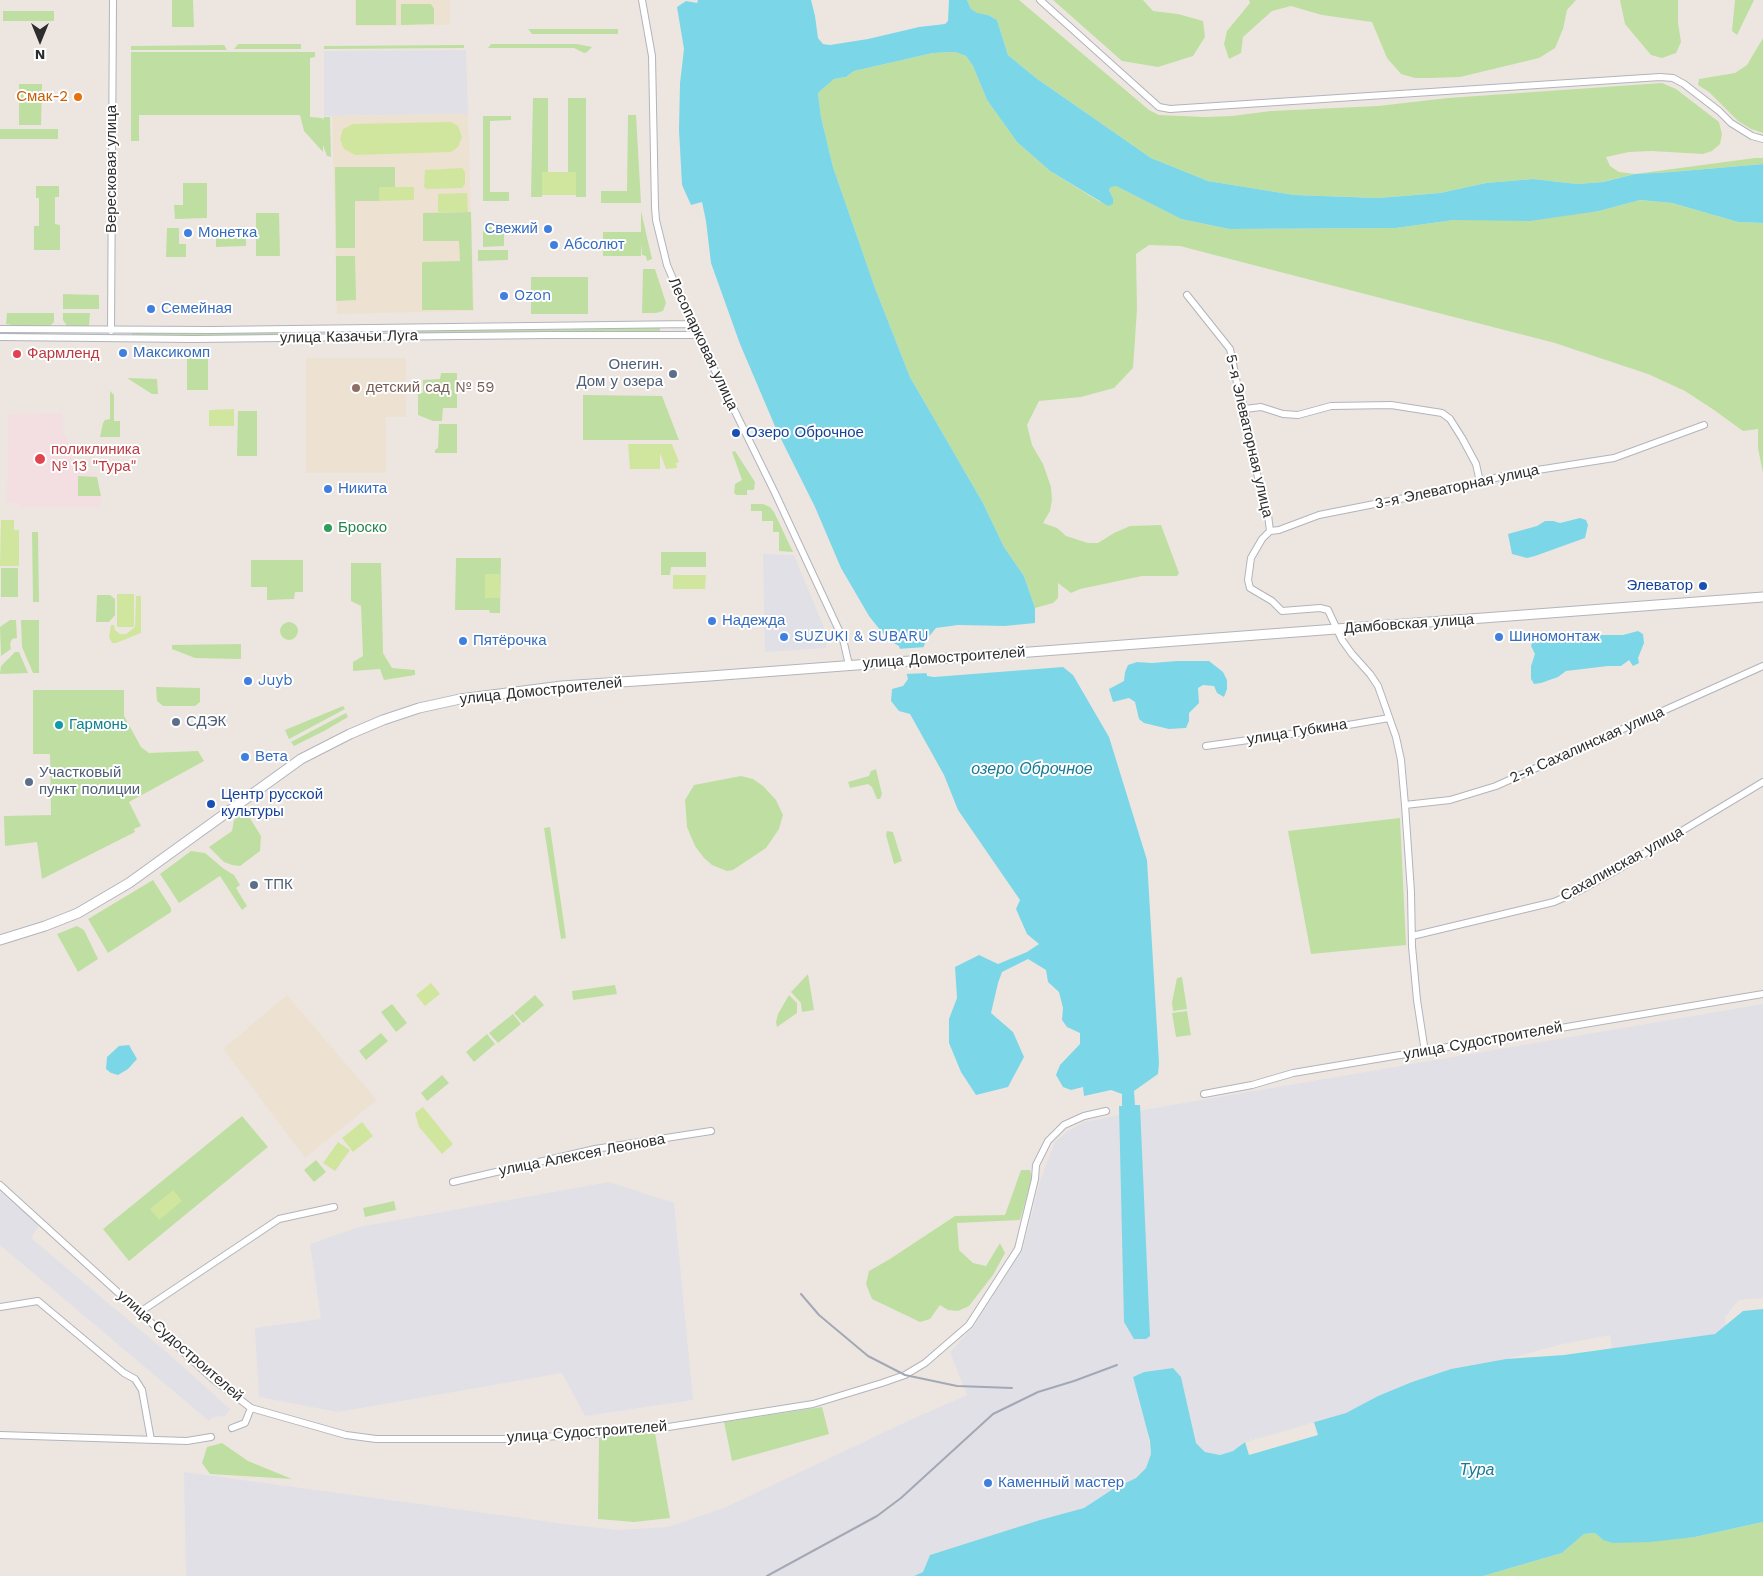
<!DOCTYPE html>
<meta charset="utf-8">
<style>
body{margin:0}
#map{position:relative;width:1763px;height:1576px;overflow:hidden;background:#ede6e0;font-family:"Work Sans",sans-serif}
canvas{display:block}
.north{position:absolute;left:15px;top:15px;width:50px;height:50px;-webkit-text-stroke:4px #fff;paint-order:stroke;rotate:180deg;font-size:14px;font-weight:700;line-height:20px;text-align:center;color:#2d2d2d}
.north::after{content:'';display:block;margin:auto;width:18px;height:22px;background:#2d2d2d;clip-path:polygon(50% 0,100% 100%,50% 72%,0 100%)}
</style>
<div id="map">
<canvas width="1763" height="1576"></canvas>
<div class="north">N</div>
</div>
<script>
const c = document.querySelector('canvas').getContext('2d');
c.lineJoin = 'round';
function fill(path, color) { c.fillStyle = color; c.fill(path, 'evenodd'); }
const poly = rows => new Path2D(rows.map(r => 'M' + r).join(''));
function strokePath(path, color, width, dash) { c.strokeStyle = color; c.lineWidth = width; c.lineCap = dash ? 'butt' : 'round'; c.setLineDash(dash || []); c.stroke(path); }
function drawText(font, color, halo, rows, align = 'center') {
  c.font = font + ' "Work Sans",sans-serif'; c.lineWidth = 4; c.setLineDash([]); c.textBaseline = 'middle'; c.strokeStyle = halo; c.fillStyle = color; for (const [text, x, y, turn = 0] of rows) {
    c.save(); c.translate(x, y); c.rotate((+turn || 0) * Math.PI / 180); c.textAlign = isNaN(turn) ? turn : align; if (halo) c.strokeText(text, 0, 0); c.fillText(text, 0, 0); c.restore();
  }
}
fill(poly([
 [466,50,468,114,324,116,324,51],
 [763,554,794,555,828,637,826,648,765,652],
 [1763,1004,1763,1298,1739,1300,1725,1317,1728,1340,1613,1357,1610,1335,1563,1344,1506,1359,1451,1369,1412,1382,1378,1396,1346,1413,1245,1441,1233,1451,1219,1455,1205,1452,1196,1443,1181,1377,1173,1368,1144,1372,1133,1377,1146,1424,1151,1454,1146,1468,1136,1478,1113,1489,1084,1508,1040,1520,930,1555,923,1572,914,1576,186,1576,184,1472,573,1525,618,1530,668,1527,724,1508,910,1420,967,1395,950,1352,973,1327,1023,1249,1040,1181,1055,1142,1068,1131,1084,1122,1149,1109],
 [609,1182,674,1203,693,1400,585,1416,562,1373,338,1412,259,1397,255,1328,321,1319,310,1244,359,1227],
 [0,1192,39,1225,31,1238,171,1356,230,1409,225,1416,213,1417,209,1421,0,1245]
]), '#e1e0e6');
fill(poly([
 [355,0,450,0,450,25,355,26],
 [468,114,474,311,337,314,332,116],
 [306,358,406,358,406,417,386,417,386,473,306,473],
 [287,995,377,1100,305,1158,223,1049]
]), '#ede1d1');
fill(poly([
 [62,413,63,431,73,450,73,468,77,472,96,472,101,499,101,507,19,507,19,504,7,503,8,414]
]), '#f3dfe2');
fill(poly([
 [172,0,193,0,194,27,172,27],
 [356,0,396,0,396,25,356,25],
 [967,0,1019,0,1149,110,1159,115,1205,117,1232,116,1271,111,1378,106,1448,98,1662,83,1676,89,1719,122,1722,134,1720,144,1712,151,1703,154,1651,151,1629,152,1606,157,1610,166,1619,172,1635,174,1755,158,1763,158,1763,164,1671,172,1635,174,1602,182,1577,184,1533,179,1486,183,1440,193,1378,198,1294,195,1208,181,1151,158,1036,78,1008,55,997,20,988,15,977,14,971,9],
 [1053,0,1143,0,1153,11,1178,14,1203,21,1205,37,1193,56,1158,67,1122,61],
 [1249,0,1576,0,1567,10,1563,29,1555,48,1539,58,1460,77,1431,78,1415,78,1401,74,1387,58,1372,22,1322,15,1291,6,1272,11,1243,37,1241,53,1229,59,1224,44,1227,31,1250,3],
 [1620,0,1678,0,1678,23,1681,42,1676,53,1662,58,1651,55,1625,24],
 [1735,0,1754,0,1737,35,1732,31],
 [401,4,431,4,434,9,434,24,401,25],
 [3,11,54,11,54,21,3,21],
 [528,29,618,29,618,34,532,34],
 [1763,38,1763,133,1751,129,1738,121,1709,92,1698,85,1699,79,1735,73,1747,65],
 [238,44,301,44,301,49,234,49],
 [491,44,577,44,592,47,587,52,584,53,574,48,488,48],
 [224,45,227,50,131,50,131,46],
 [464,45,464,48,324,49,324,46],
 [131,52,315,52,315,57,310,58,310,117,322,118,323,120,324,117,330,117,331,157,327,156,323,145,323,152,304,131,300,115,139,115,139,141,131,141],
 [955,52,966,56,973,66,987,100,1017,142,1050,171,1100,202,1113,204,1113,198,1109,190,1111,186,1116,186,1181,219,1229,229,1396,228,1454,220,1599,211,1640,200,1672,203,1738,222,1763,223,1763,473,1758,448,1758,429,1743,431,1714,410,1685,391,1648,374,1555,343,1419,308,1180,246,1149,245,1136,254,1137,309,1133,368,1114,388,1081,397,1039,401,1027,425,1032,445,1043,464,1051,487,1052,500,1050,511,1043,523,1057,528,1066,536,1088,543,1098,543,1114,533,1130,526,1161,525,1179,573,1177,576,1142,576,1080,589,1071,593,1058,583,1058,598,1053,603,1035,608,1024,576,1004,547,983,503,910,377,875,288,833,167,821,117,818,93,834,79,846,77,854,71,933,53],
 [19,84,42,84,41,125,19,125],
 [533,98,548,98,548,172,542,172,542,197,531,197],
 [568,98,586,98,586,197,576,197,576,172,568,172],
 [628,115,636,115,641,203,601,203,601,191,627,191],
 [483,116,511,116,511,120,490,121,490,192,509,192,509,201,483,201],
 [0,129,58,129,58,139,0,139],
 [335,167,395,167,395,187,379,187,379,201,355,201,355,248,336,248],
 [183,183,207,183,207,218,175,219,174,205,183,205],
 [36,186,59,186,59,197,55,197,55,224,60,225,60,250,34,250,34,226,39,226,39,198,36,198],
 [641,211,652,259,647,261,646,256,642,255,641,243,641,256,603,256,603,232,641,232],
 [471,212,473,310,422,310,422,262,460,261,459,241,423,241,423,213],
 [256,213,279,213,280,256,256,256],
 [483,227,504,227,504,246,483,247],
 [167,228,179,228,179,244,186,244,186,257,166,257],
 [216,231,246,231,246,246,216,247],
 [478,250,508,250,508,260,478,261],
 [336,256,355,256,356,300,336,301],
 [643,269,655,269,666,303,663,311,656,313,642,313],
 [531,277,588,277,588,314,531,314],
 [63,294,99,295,99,309,63,309],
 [7,313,54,313,54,322,50,326,26,327,6,324],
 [63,313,90,313,89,326,67,326,63,320],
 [660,328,660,331,403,334,403,331],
 [132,333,282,333,282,335,132,335],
 [187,350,208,350,208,390,187,390],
 [441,373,457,373,457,408,443,408,442,421,433,421,418,415,418,393,423,393,423,380,440,379],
 [127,378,157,379,158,394,152,394],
 [110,391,114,395,114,421,120,421,120,437,100,437,103,423,105,420,110,419],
 [583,395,662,396,679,440,583,440],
 [238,411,257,411,257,456,237,456],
 [439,424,457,424,457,453,435,453,435,450,438,448],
 [735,451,755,482,754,490,747,490,747,495,737,495,734,493,735,484,742,480,732,452],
 [78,476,97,477,101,496,78,496],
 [751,504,763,504,770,507,774,512,793,552,779,551,779,532,773,532,773,521,762,521,762,511,751,511],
 [32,532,38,532,39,602,33,602],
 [661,552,706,552,706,567,671,567,670,575,661,575],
 [456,558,501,558,500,613,490,613,489,610,455,610],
 [251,560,303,560,303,592,295,592,294,599,267,600,267,587,251,587],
 [351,563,381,563,383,653,392,668,415,670,415,675,384,680,380,669,353,671,353,662,363,656,361,606,351,601],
 [1,568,18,568,18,597,1,597],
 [97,595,110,595,115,599,115,615,109,622,96,622],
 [10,620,16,620,17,638,12,639,10,644,11,649,1,656,0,627],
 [21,620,39,620,39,673,33,673,22,647],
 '280 631a9 9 0 1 1 18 0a9 9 0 1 1-18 0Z',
 [241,644,241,659,195,658,172,649,172,645],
 [15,652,19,652,28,673,0,674,1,666],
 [156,687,200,688,200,702,195,706,163,706,157,701],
 [33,690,124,690,124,716,141,747,149,753,198,751,204,761,129,802,141,826,134,829,135,832,42,879,37,842,5,846,4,816,51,815,50,754,33,754],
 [343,706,345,709,289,739,285,730],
 [346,713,348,717,324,731,294,746,291,742],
 [876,769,882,794,880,799,877,799,872,787,868,784,850,788,848,782,869,776,871,771],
 [741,776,753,779,763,786,776,800,783,815,779,829,766,848,733,870,727,871,712,865,704,858,695,846,687,827,685,800,694,785],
 [245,813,248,815,261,836,260,851,240,866,232,865,224,862,209,847,232,831,234,820,241,814],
 [1400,818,1406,945,1311,954,1288,831],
 [550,827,566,938,561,939,544,828],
 [887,831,893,832,902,861,894,864,886,835],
 [191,851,205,853,224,869,234,875,240,885,236,888,247,906,242,910,220,876,179,903,160,874],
 [153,880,171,908,171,912,108,953,88,919],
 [77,926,84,930,98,959,78,972,57,934],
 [808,974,814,1010,802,1012,801,1003,791,992],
 [1182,977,1187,1009,1173,1011,1172,1002,1177,978],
 [615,985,617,994,573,1000,572,991],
 [535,995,544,1005,523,1023,514,1013],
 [789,995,797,1003,797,1013,777,1027,776,1022,778,1014],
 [392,1004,407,1023,396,1032,381,1012],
 [1187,1011,1191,1035,1176,1037,1172,1013],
 [513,1014,521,1024,498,1043,489,1033],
 [381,1033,388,1041,366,1060,359,1051],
 [487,1034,495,1044,474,1062,466,1052],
 [442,1075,449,1083,427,1101,421,1093],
 [242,1116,268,1147,129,1261,103,1229],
 [316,1160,326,1172,314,1182,304,1170],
 [1021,1170,1030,1170,1032,1178,1020,1220,957,1223,959,1250,973,1263,986,1266,1000,1243,1005,1253,993,1275,969,1306,958,1311,948,1310,940,1305,930,1319,920,1322,872,1299,866,1284,869,1271,890,1259,955,1216,1005,1215],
 [394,1201,396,1210,365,1217,363,1208],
 [822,1407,829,1434,732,1461,724,1422],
 [655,1433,670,1518,634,1522,598,1519,599,1438],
 [222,1443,248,1461,292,1479,210,1474,202,1463,207,1447],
 [1763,1522,1763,1576,1483,1576,1562,1553,1584,1534,1595,1533,1603,1540,1695,1537]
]), '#bedfa1');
fill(poly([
 [451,122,458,126,462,137,458,147,451,152,355,155,344,149,340,139,343,129,353,124],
 [462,168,465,172,465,184,462,188,427,189,424,187,425,170],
 [542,172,576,172,576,195,542,195],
 [379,187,414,187,414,200,379,201],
 [467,193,468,212,438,212,438,194],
 [234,409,234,426,209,426,209,410],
 [628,444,672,444,679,462,676,463,677,468,666,469,660,453,660,469,630,469],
 [1,520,14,520,14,530,19,530,19,566,0,566],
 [485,574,500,574,500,598,485,598],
 [673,575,706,575,705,589,673,589],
 [117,594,134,594,134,627,117,627],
 [136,596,141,596,141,633,116,643,112,643,109,637,111,625,114,625,115,630,120,634,126,634,135,627],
 [431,983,440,994,425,1006,416,995],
 [423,1107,453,1144,442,1154,419,1127,415,1113],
 [362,1122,373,1136,353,1152,342,1138],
 [338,1142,350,1150,335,1171,323,1163],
 [173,1190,182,1201,159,1220,150,1209]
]), '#d0e69e');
fill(poly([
 [698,0,811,0,815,16,818,38,823,44,830,45,868,39,919,27,945,24,948,21,949,0,967,0,971,9,977,13,988,15,997,20,1008,55,1036,78,1151,158,1208,181,1294,195,1378,198,1440,193,1486,183,1533,179,1577,184,1603,182,1635,174,1671,172,1763,164,1763,223,1738,222,1672,203,1640,200,1599,211,1530,221,1454,220,1396,228,1229,229,1181,219,1116,186,1111,187,1109,190,1113,198,1113,204,1108,206,1050,171,1017,142,987,100,973,66,966,56,955,52,933,53,854,71,846,77,834,79,818,93,821,117,833,167,875,288,910,377,983,503,1004,547,1024,576,1035,608,1035,623,1005,626,958,625,936,628,926,640,923,649,927,676,934,677,1063,667,1073,675,1109,737,1147,860,1159,1063,1158,1074,1134,1091,1135,1105,1140,1105,1150,1336,1146,1339,1134,1339,1124,1322,1119,1106,1122,1106,1122,1094,1111,1090,1084,1096,1083,1087,1071,1090,1063,1087,1056,1075,1060,1065,1080,1044,1080,1033,1067,1027,1062,1020,1063,1008,1059,992,1048,982,1046,970,1028,959,1002,972,998,983,991,1013,1013,1032,1024,1057,1008,1087,976,1095,961,1072,949,1043,949,1019,957,998,955,967,979,955,998,964,1027,952,1039,944,1027,934,1016,909,1020,900,958,810,944,775,910,714,899,711,891,701,892,689,903,686,908,679,899,646,888,640,869,616,841,568,815,507,777,431,740,344,711,263,706,221,702,202,691,205,682,185,679,130,680,83,684,49,677,7,686,1,697,3],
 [1580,518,1586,520,1588,525,1585,538,1535,556,1527,558,1512,554,1508,534,1537,526,1545,521,1553,521,1560,523],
 [1638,631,1643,634,1644,643,1638,658,1639,663,1633,666,1629,660,1621,666,1608,666,1566,671,1558,677,1541,683,1534,684,1531,679,1531,666,1535,654,1531,646,1533,640,1578,635,1623,635],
 [1177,661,1209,661,1223,672,1227,680,1227,689,1224,697,1217,693,1214,686,1203,685,1198,688,1199,703,1189,713,1189,721,1186,728,1169,729,1144,723,1139,719,1135,702,1129,698,1113,702,1109,689,1124,681,1125,672,1128,665,1137,662,1152,663],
 [129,1045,137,1059,128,1069,118,1075,111,1073,106,1069,107,1057,119,1046],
 [1763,1309,1763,1522,1695,1537,1650,1542,1613,1543,1603,1540,1595,1533,1584,1534,1562,1553,1483,1576,914,1576,923,1572,930,1555,1040,1520,1084,1508,1113,1489,1136,1478,1146,1468,1151,1454,1150,1441,1133,1377,1144,1372,1173,1368,1181,1377,1196,1443,1205,1452,1220,1455,1233,1451,1245,1442,1346,1413,1378,1396,1412,1382,1451,1369,1506,1359,1564,1355,1715,1334,1743,1311]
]), '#7bd7e7');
fill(poly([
 [926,647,929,673,904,674,897,649],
 [1314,1422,1318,1435,1249,1455,1245,1442]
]), '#ede6e0');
const minor = poly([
 [642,0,652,56,655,207,656,220,667,265,692,324,775,493,843,639,849,665],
 [1040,0,1159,107,1170,109,1660,77,1673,78,1684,84,1719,111,1731,123,1752,136,1763,139],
 [1187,295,1230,349,1239,393,1245,409,1251,451,1268,515,1270,531],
 [0,329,212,330,692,324],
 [111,331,113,0],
 [0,337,193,339,548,335,697,335],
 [1245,409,1261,407,1283,414,1298,415,1331,406,1391,405,1442,413,1450,419,1462,438,1476,464,1480,482],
 [1206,746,1319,730,1389,718],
 [1405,805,1450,800,1496,786,1763,666],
 [1412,936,1554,902,1579,891,1617,870,1763,782],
 [1425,1052,1417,1000,1412,946,1411,892,1405,805,1401,760,1396,737,1378,686,1370,674,1352,654,1342,640,1328,610,1320,608,1282,611,1272,601,1250,588,1248,580,1251,558,1262,539,1270,531,1279,530,1319,515,1445,490,1512,474,1614,458,1704,425],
 [1204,1094,1252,1085,1293,1073,1763,994],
 [453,1182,595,1149,711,1131],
 [0,1185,213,1379,251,1408,346,1435,376,1439,507,1439,594,1434,662,1428,813,1404,882,1383,905,1375,925,1363,969,1325,1018,1249,1035,1179,1036,1165,1048,1141,1064,1125,1084,1116,1106,1111],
 [0,1307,38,1301,124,1373,135,1379,142,1390,151,1440],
 [140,1312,279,1219,334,1207],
 [232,1428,245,1423,251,1408],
 [0,1435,187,1441,211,1437]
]);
const secondary = poly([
 [0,940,45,926,78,913,129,883,301,759,350,734,383,720,419,708,460,699,562,686,710,676,1763,597]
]);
strokePath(minor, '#b1b4bc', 8);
strokePath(secondary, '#b1b4bc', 11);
strokePath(minor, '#fff', 6);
strokePath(secondary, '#fff', 9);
strokePath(poly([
 [801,1294,819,1315,868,1356,905,1375,957,1386,1012,1388],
 [767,1576,877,1516,901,1498,993,1414,1038,1392,1074,1381,1117,1365]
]), '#a3a8b5', 2);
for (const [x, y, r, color] of [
 [78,97,5,"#e8710a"],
 [548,229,5,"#3f7fe0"],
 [188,233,5,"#3f7fe0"],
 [554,245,5,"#3f7fe0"],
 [504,296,5,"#3f7fe0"],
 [151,309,5,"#3f7fe0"],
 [123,353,5,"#3f7fe0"],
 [17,354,5,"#e0444e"],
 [673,374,5,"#5c6f8a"],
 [356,388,5,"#8d6e63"],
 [736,433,5,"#1a4fb4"],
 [40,459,6,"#e0444e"],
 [328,489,5,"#3f7fe0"],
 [328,528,5,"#2e9e5b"],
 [1703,586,5,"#1a4fb4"],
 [712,621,5,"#3f7fe0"],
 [784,637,5,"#3f7fe0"],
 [1499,637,5,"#3f7fe0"],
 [463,641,5,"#3f7fe0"],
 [248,681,5,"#3f7fe0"],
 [176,722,5,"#5c6f8a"],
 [59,725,5,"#0f9aa8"],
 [245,757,5,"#3f7fe0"],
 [29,782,5,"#5c6f8a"],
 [211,804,5,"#1a4fb4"],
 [254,885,5,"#5c6f8a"],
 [988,1483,5,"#3f7fe0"]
]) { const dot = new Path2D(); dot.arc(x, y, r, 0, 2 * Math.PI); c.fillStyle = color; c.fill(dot); strokePath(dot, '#fff', 2); }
drawText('15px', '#c56008', '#fff', [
 ["Смак-2",68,97]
], 'right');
drawText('15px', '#2d2d2d', '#fff', [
 ["Вересковая улица",112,169,-90],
 ["улица Казачьи Луга",349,337,-1],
 ["Лесопарковая улица",703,344,65],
 ["5-я Элеваторная улица",1249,436,77],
 ["3-я Элеваторная улица",1457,487,-12],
 ["Дамбовская улица",1409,624,-4],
 ["улица Домостроителей",944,658,-4],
 ["улица Домостроителей",541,691,-6],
 ["улица Губкина",1297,732,-9],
 ["2-я Сахалинская улица",1587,745,-24],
 ["Сахалинская улица",1622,864,-29],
 ["улица Судостроителей",1483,1041,-10],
 ["улица Алексея Леонова",582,1155,-11],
 ["улица Судостроителей",180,1346,41],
 ["улица Судостроителей",587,1432,-4]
]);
drawText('15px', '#366cbe', '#fff', [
 ["Свежий",538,229,"right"],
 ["Монетка",198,233],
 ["Абсолют",564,245],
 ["Ozon",514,296],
 ["Семейная",161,309],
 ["Максикомп",133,353],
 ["Никита",338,489],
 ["Надежда",722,621],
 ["SUZUKI & SUBARU",794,637],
 ["Шиномонтаж",1509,637],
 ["Пятёрочка",473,641],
 ["Juyb",258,681],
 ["Вета",255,757],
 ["Каменный мастер",998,1483]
], 'left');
drawText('15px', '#be3a42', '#fff', [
 ["Фармленд",27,354],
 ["поликлиника",51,450],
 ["№ 13 \"Тура\"",51,467]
], 'left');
drawText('15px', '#4e5e75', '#fff', [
 ["Онегин.",663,365,"right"],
 ["Дом у озера",663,382,"right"],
 ["СДЭК",186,722],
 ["Участковый",39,773],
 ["пункт полиции",39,790],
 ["ТПК",264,885]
], 'left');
drawText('15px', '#785e54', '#fff', [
 ["детский сад № 59",366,388]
], 'left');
drawText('15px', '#164399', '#fff', [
 ["Озеро Оброчное",746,433],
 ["Элеватор",1693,586,"right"],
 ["Центр русской",221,795],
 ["культуры",221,812]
], 'left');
drawText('15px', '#27864d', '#fff', [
 ["Броско",338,528]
], 'left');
drawText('15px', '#0d838f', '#fff', [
 ["Гармонь",69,725]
], 'left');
drawText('italic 16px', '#177a96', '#fff', [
 ["озеро Оброчное",1032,769],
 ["Тура",1477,1470]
]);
</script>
